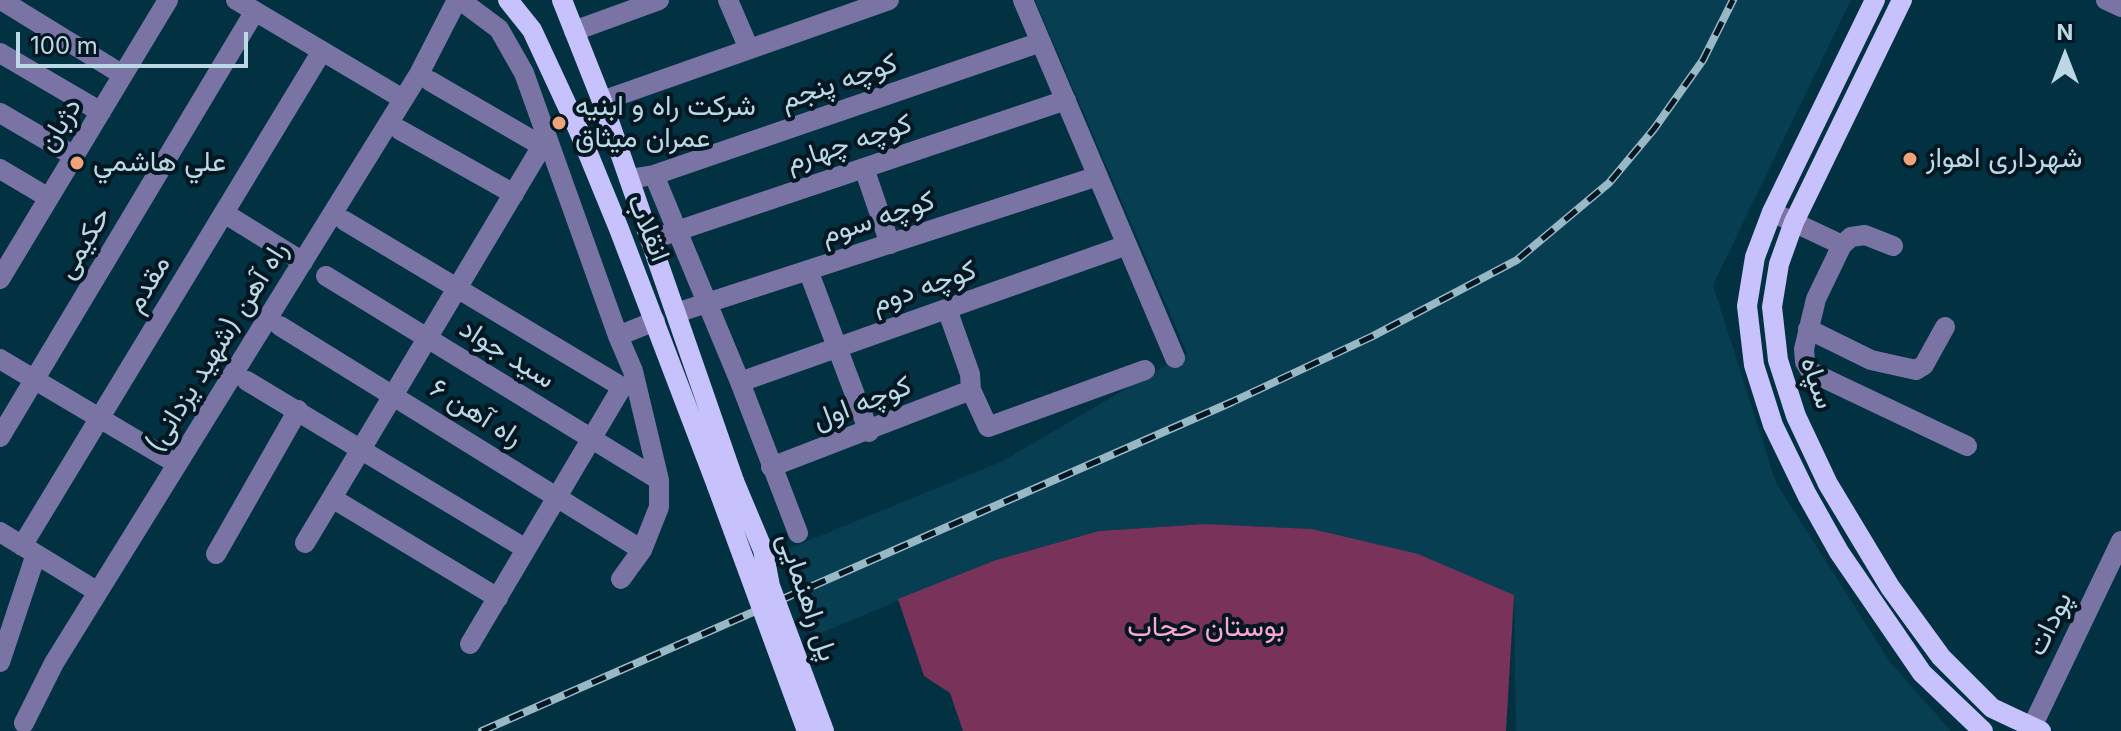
<!DOCTYPE html>
<meta charset="utf-8">
<style>
body{margin:0}
#map{position:relative;width:2121px;height:731px;overflow:hidden;background:#023142;font-family:Inter,sans-serif}
canvas{display:block}
.north{position:absolute;left:2025px;top:16px;width:80px;height:80px;-webkit-text-stroke:6px #021721;paint-order:stroke;rotate:0deg;font-size:22px;font-weight:700;line-height:32px;text-align:center;color:#bcd8e5}
.north::after{content:'';display:block;margin:auto;width:28px;height:36px;background:#bcd8e5;clip-path:polygon(50% 0,100% 100%,50% 72%,0 100%)}
.scale{position:absolute;left:16px;top:32px;width:232px;height:36px;box-sizing:border-box;border:4px solid #bcd8e5;border-top:0;padding-left:10px;font-size:24px;line-height:28px;white-space:nowrap;color:#bcd8e5;-webkit-text-stroke:6px #021721;paint-order:stroke}
</style>
<div id="map">
<canvas width="2121" height="731"></canvas>
<div class="north">N</div>
<div class="scale">100 m</div>
</div>
<script>
const c = document.querySelector('canvas').getContext('2d');
c.lineJoin = 'round';
function fill(path, color) { c.fillStyle = color; c.fill(path, 'evenodd'); }
const poly = rows => new Path2D(rows.map(r => 'M' + r).join(''));
function strokePath(path, color, width, dash) { c.strokeStyle = color; c.lineWidth = width; c.lineCap = dash ? 'butt' : 'round'; c.setLineDash(dash || []); c.stroke(path); }
function drawText(font, color, halo, rows, align = 'center') {
  c.font = font + ' Inter,Vazirmatn,sans-serif'; c.lineWidth = 8; c.setLineDash([]); c.textBaseline = 'middle'; c.strokeStyle = halo; c.fillStyle = color; for (const [text, x, y, turn = 0] of rows) {
    c.save(); c.translate(x, y); c.rotate((+turn || 0) * Math.PI / 180); c.textAlign = isNaN(turn) ? turn : align; if (halo) c.strokeText(text, 0, 0); c.fillText(text, 0, 0); c.restore();
  }
}
fill(poly([
 [1035,0,1851,0,1713,285,1776,483,1890,662,1951,731,1516,731,1514,595,1312,529,1205,524,1099,531,996,560,816,635,788,549,1003,461,1187,353]
]), '#083e52');
fill(poly([
 [1205,524,1312,529,1418,554,1514,595,1506,731,963,731,950,693,924,676,898,599,996,560,1099,531]
]), '#793259');
strokePath(poly([
 [1,0,123,75],
 [236,0,403,99],
 [460,0,499,29,524,73,618,336,655,321],
 [728,0,749,49],
 [1023,0,1175,358],
 [2106,0,2121,7],
 [574,31,659,0],
 [0,53,101,112],
 [430,81,542,146],
 [602,101,889,0],
 [0,113,74,156],
 [400,130,514,194],
 [864,168,890,244],
 [0,169,49,198],
 [654,175,1041,42],
 [629,179,654,175,740,382,798,533],
 [1772,212,1842,245],
 [224,213,303,262],
 [345,221,622,387,470,644],
 [650,240,1066,100],
 [1893,246,1865,235,1851,237,1842,245,1816,299,1804,349,1805,362,1811,372,1967,446],
 [808,270,869,432],
 [326,276,659,480],
 [0,279,168,0],
 [947,309,970,374,971,390,988,427,1145,370],
 [676,313,1098,176],
 [280,326,642,550],
 [1808,329,1871,360,1916,370,1924,365,1945,327],
 [618,336,633,371,659,480,659,507,642,550,621,579],
 [0,359,177,464],
 [247,381,526,549],
 [740,382,1127,245],
 [0,437,255,11],
 [771,467,971,390],
 [332,498,498,598],
 [0,532,98,592],
 [305,543,542,146,549,143],
 [22,546,322,51],
 [216,554,298,410],
 [0,662,36,554],
 [24,723,54,663,419,74,457,0],
 [2030,731,2121,541]
]), '#7974a3', 20);
strokePath(poly([
 [508,0,532,30,578,129,619,229,717,486],
 [562,0,602,101,734,481],
 [1875,0,1772,212,1755,257,1747,306,1754,365,1773,425,1807,495,1839,552,1922,673,1983,731],
 [1902,0,1794,222,1779,264,1772,307,1778,360,1796,416,1828,484,1890,587,1941,657,1992,708,2041,731]
]), '#c7c2fc', 20);
const rail = poly([
 [482,731,1232,402,1373,336,1517,260,1609,183,1654,129,1703,60,1733,0]
]);
strokePath(rail, '#99b8c6', 8);
strokePath(rail, '#021721', 5, [15]);
strokePath(poly([
 [734,481,763,550,770,586,824,731],
 [717,486,807,731]
]), '#c7c2fc', 20);
for (const [x, y, r, color] of [
 [559,123,8,"#f0a279"],
 [1910,159,8,"#f0a279"],
 [77,163,8,"#f0a279"]
]) { const dot = new Path2D(); dot.arc(x, y, r, 0, 2 * Math.PI); c.fillStyle = color; c.fill(dot); strokePath(dot, '#021721', 3); }
drawText('28px', '#bcd8e5', '#021721', [
 ["کوچه پنجم",839,82,-19],
 ["دژبان",60,125,-59],
 ["کوچه چهارم",849,143,-18],
 ["کوچه سوم",878,218,-18],
 ["انقلاب",648,228,68],
 ["حکیمی",84,243,-59],
 ["مقدم",148,284,-59],
 ["کوچه دوم",924,287,-19],
 ["راه آهن (شهید یزدانی)",217,347,-58],
 ["سید جواد",507,354,32],
 ["سپاه",1817,383,71],
 ["کوچه اول",862,403,-21],
 ["راه آهن ۶",476,413,32],
 ["پل راهنمایی",807,597,71],
 ["پودات",2050,624,-64]
]);
drawText('28px', '#bcd8e5', '#021721', [
 ["شرکت راه و ابنیه",575,107],
 ["عمران میثاق",575,139],
 ["شهرداری اهواز",1926,159],
 ["علي هاشمي",93,163]
], 'left');
drawText('28px', '#fca6d0', '#021721', [
 ["بوستان حجاب",1206,628]
]);
</script>
